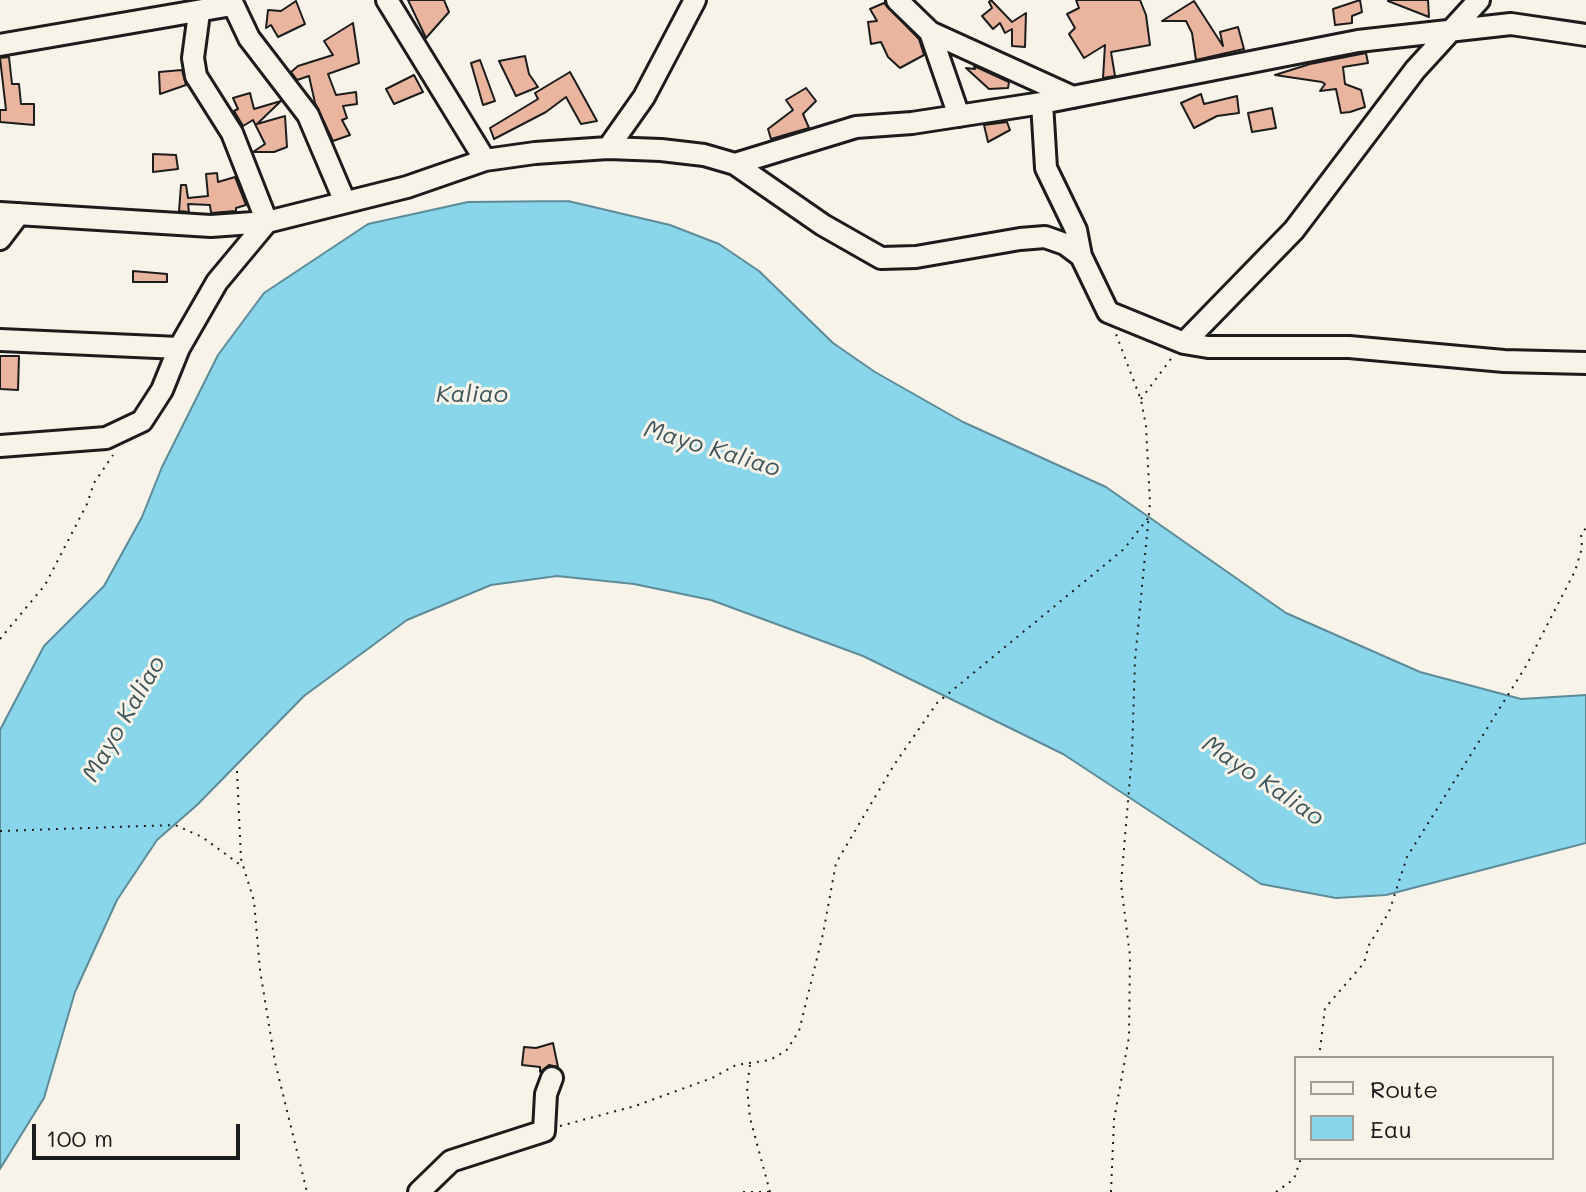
<!DOCTYPE html>
<style>
body{margin:0}
#map{position:relative;width:1586px;height:1192px;overflow:hidden;background:#f7f3e8;font-family:Mali,sans-serif}
canvas{display:block}
.legend{position:absolute;left:1294px;top:1056px;width:260px;height:104px;box-sizing:border-box;background:#f7f3e8;border:2px solid #9f9d96;margin:0;padding:10px 14px;list-style:none;font-size:24px;color:#1c1c1c}
.legend li{display:flex;align-items:center;gap:16px;height:40px}
.legend b{width:40px;border:2px solid #9f9d96}
.scale{position:absolute;left:32px;top:1124px;width:208px;height:36px;box-sizing:border-box;border:4px solid #1c1c1c;border-top:0;padding-left:10px;font-size:24px;line-height:28px;white-space:nowrap;color:#1c1c1c;-webkit-text-stroke:6px #f7f3e8;paint-order:stroke}
</style>
<div id="map">
<canvas width="1586" height="1192"></canvas>
<ul class="legend">
<li><b style="height:10px;background:#f7f3e8"></b>Route</li>
<li><b style="height:22px;background:#89d5ea"></b>Eau</li>
</ul>
<div class="scale">100 m</div>
</div>
<script>
const c = document.querySelector('canvas').getContext('2d');
c.lineJoin = 'round';
function fill(path, color) { c.fillStyle = color; c.fill(path, 'evenodd'); }
const poly = rows => new Path2D(rows.map(r => 'M' + r).join(''));
function strokePath(path, color, width, dash) { c.strokeStyle = color; c.lineWidth = width; c.lineCap = dash ? 'butt' : 'round'; c.setLineDash(dash || []); c.stroke(path); }
function drawText(font, color, halo, rows, align = 'center') {
  c.font = font + ' Mali,sans-serif'; c.lineWidth = 6; c.setLineDash([]); c.textBaseline = 'middle'; c.strokeStyle = halo; c.fillStyle = color; for (const [text, x, y, turn = 0] of rows) {
    c.save(); c.translate(x, y); c.rotate((+turn || 0) * Math.PI / 180); c.textAlign = isNaN(turn) ? turn : align; if (halo) c.strokeText(text, 0, 0); c.fillText(text, 0, 0); c.restore();
  }
}
const water = poly([
 [568,201,670,225,719,244,759,271,833,343,875,372,963,422,1106,487,1286,613,1420,672,1521,699,1586,695,1586,843,1386,895,1336,898,1261,884,1063,754,863,656,711,600,634,584,557,576,491,585,407,620,304,696,197,805,157,840,117,900,75,992,44,1098,0,1169,0,730,44,646,104,586,142,517,162,467,218,355,264,293,368,224,468,202,568,201]
]);
fill(water, '#89d5ea');
strokePath(water, '#5d8b98', 2);
const building = poly([
 [408,0,444,0,449,12,426,38,408,0],
 [991,0,1012,22,1026,13,1025,47,1012,46,1012,29,1005,33,1000,23,993,29,982,16,992,8,989,2,991,0],
 [1076,0,1140,0,1146,15,1150,45,1111,52,1115,76,1103,78,1105,45,1084,58,1069,34,1075,28,1067,14,1079,8,1076,0],
 [1360,0,1362,12,1352,16,1352,23,1335,25,1333,9,1360,0],
 [1428,0,1429,17,1388,1,1388,0,1428,0],
 [296,1,305,24,278,37,271,25,266,28,268,10,281,11,296,1],
 [1194,1,1223,46,1220,32,1238,27,1244,49,1196,60,1192,33,1186,21,1162,21,1194,1],
 [884,3,919,39,924,55,900,68,888,57,881,42,871,44,868,22,877,21,870,9,884,3],
 [353,23,359,63,328,74,336,95,356,92,357,104,343,106,347,118,342,120,350,135,333,141,315,103,309,76,297,80,291,72,298,66,333,55,324,41,353,23],
 [1366,53,1368,63,1343,67,1345,84,1361,90,1365,107,1350,112,1341,113,1336,89,1320,91,1325,84,1322,82,1275,75,1310,64,1366,53],
 [525,56,529,74,538,87,516,96,499,61,525,56],
 [9,57,12,84,19,84,21,104,34,104,34,125,0,122,0,110,6,110,0,58,9,57],
 [480,60,495,101,483,105,471,63,480,60],
 [974,66,1009,82,1008,88,989,89,966,68,975,69,974,66],
 [182,70,186,85,160,94,159,72,182,70],
 [570,72,597,121,581,124,566,97,546,112,494,139,490,128,538,99,535,93,570,72],
 [414,75,423,92,394,104,386,89,414,75],
 [806,88,816,101,803,114,809,128,771,139,768,129,793,110,786,100,806,88],
 [250,93,254,109,281,101,257,124,285,116,287,147,274,152,253,152,265,144,253,120,243,126,234,111,238,109,233,98,250,93],
 [1201,94,1204,104,1237,96,1239,113,1217,116,1194,128,1181,103,1201,94],
 [1272,108,1276,128,1252,132,1248,113,1272,108],
 [1007,122,1010,130,988,142,984,125,1007,122],
 [153,154,176,155,178,169,153,172,153,154],
 [217,173,218,182,235,177,246,205,236,208,236,211,211,213,210,205,188,204,189,212,179,211,181,185,186,185,188,198,208,196,206,174,217,173],
 [133,271,167,274,167,282,133,282,133,271],
 [0,356,19,356,18,390,0,389,0,356],
 [553,1043,558,1067,549,1065,540,1072,540,1067,522,1065,524,1047,536,1048,553,1043]
]);
fill(building, '#eab59e');
strokePath(building, '#1c1c1c', 2);
const minor = poly([
 [231,0,249,38,308,115,345,202],
 [387,0,485,160],
 [897,0,930,32,1073,97],
 [199,13,193,58,196,76,232,133,267,222],
 [930,32,959,116],
 [0,45,232,5],
 [1042,103,1046,168,1076,230,1081,256],
 [608,148,644,97,695,0],
 [735,164,856,127,912,123,1042,103,1358,41,1511,24,1586,35],
 [0,213,211,226,267,222,407,187,485,160,535,153,608,148,661,150,704,155,735,164,823,225,881,258,916,257,1020,239,1045,237,1065,244,1081,256,1108,312,1184,343,1208,347,1349,347,1504,361,1586,363],
 [0,239,19,214],
 [0,340,179,348],
 [1184,343,1294,230,1415,70,1479,0],
 [0,446,106,438,142,421,162,390,179,348,217,282,267,222],
 [419,1192,451,1161,544,1131,546,1094,552,1078]
]);
strokePath(minor, '#1c1c1c', 26);
strokePath(poly([
 [1141,399,1173,356],
 [0,639,45,585,87,504,94,483,113,455],
 [237,771,241,859,254,901,260,970,275,1062,307,1192],
 [0,831,175,825,202,837,242,866],
 [1319,1058,1325,1008,1364,963,1369,945,1389,912,1407,857,1526,666,1575,571,1582,548,1581,534,1586,528],
 [750,1065,747,1087,750,1118,770,1192],
 [560,1126,635,1106,712,1078,736,1065,770,1060,786,1051,799,1031,823,934,836,863,894,765,937,703,1124,549,1149,517],
 [743,1192,769,1192],
 [1111,1192,1114,1120,1129,1037,1130,956,1121,884,1132,754,1135,660,1150,503,1146,426,1141,400,1116,334],
 [1276,1192,1294,1179,1301,1158]
]), '#1c1c1c', 2, [2, 6]);
strokePath(minor, '#f7f3e8', 20);
drawText('italic 24px', '#3d545a', '#f7f3e8', [
 ["Kaliao",472,395],
 ["Mayo Kaliao",712,449,17],
 ["Mayo Kaliao",124,719,-60],
 ["Mayo Kaliao",1263,781,34]
]);
</script>
